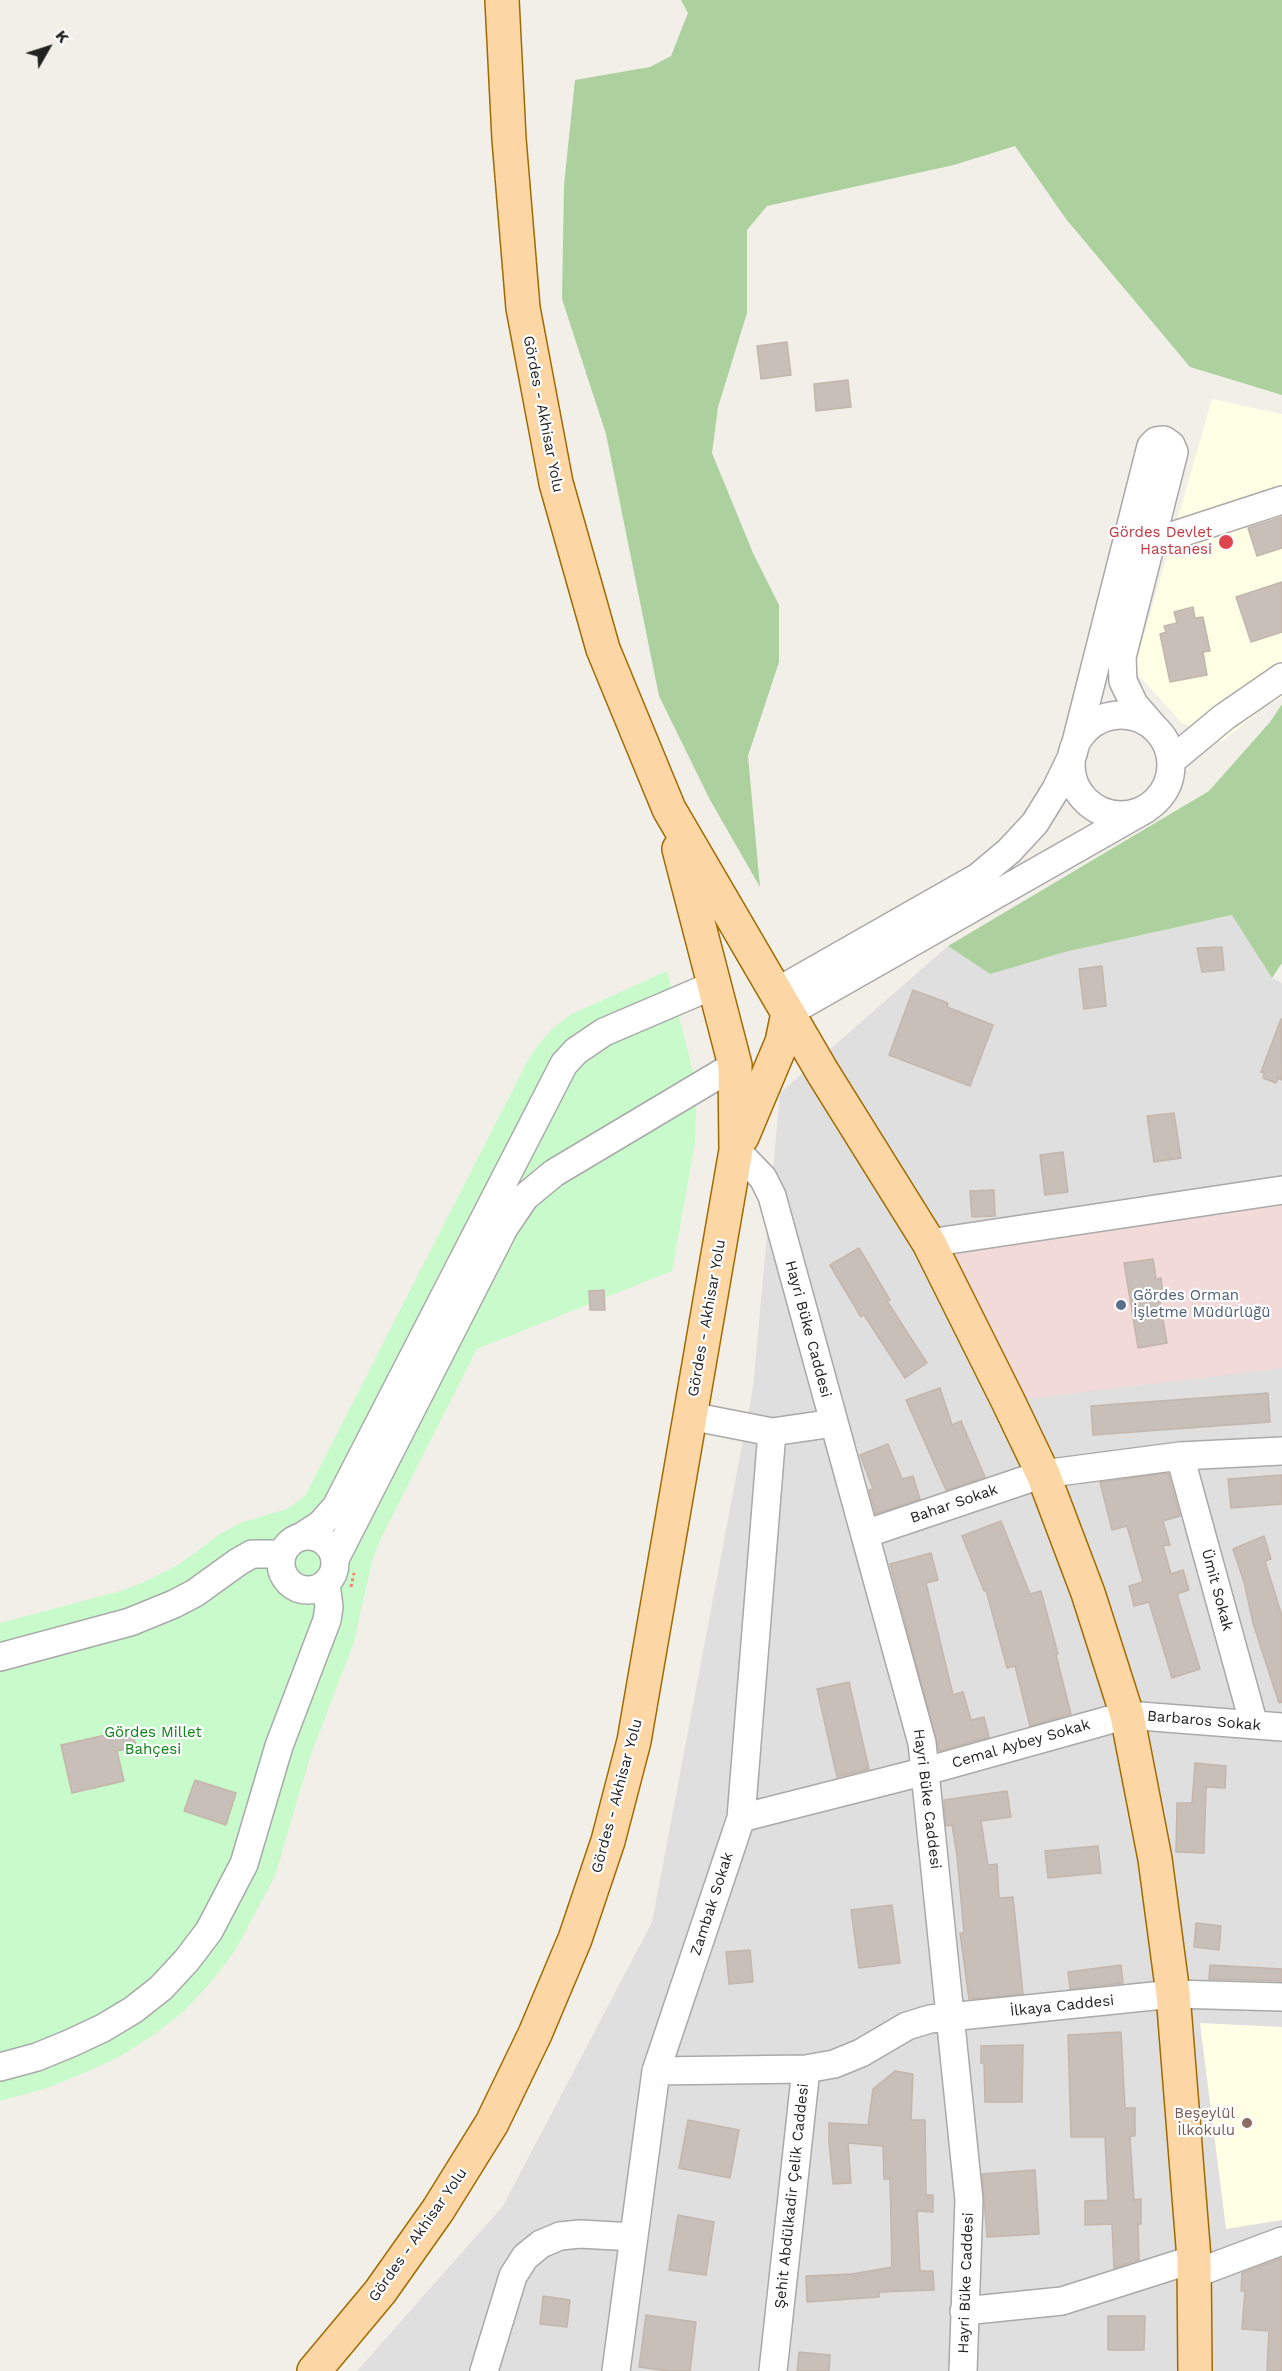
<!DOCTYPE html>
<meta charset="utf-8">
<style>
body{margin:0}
#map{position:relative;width:1282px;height:2371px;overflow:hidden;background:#f2efe9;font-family:"Work Sans",sans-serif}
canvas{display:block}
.north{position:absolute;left:18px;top:18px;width:60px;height:60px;-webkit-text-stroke:4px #fff;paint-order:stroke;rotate:51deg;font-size:16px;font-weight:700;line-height:24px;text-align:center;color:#222}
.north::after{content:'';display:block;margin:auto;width:21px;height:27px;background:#222;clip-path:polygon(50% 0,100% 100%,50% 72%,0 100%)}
</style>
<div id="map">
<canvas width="1282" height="2371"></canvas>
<div class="north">K</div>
</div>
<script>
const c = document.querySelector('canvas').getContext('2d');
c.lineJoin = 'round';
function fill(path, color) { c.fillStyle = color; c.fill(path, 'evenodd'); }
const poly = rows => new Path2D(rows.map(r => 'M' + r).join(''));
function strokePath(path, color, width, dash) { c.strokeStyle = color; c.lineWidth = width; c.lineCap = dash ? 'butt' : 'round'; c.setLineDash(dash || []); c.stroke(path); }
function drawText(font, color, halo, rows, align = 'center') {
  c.font = font + ' "Work Sans",sans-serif'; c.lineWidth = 4.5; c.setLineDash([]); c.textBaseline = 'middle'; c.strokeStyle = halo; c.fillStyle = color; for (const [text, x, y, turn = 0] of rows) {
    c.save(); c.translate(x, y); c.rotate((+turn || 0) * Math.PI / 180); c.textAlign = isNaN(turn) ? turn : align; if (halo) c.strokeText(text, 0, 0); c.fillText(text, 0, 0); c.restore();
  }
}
fill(poly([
 [1233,915,1272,978,1282,983,1282,2371,357,2371,503,2206,652,1922,753,1387,780,1093,948,946,990,974,1065,952]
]), '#e0dfdf');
fill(poly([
 [1282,1190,1282,1368,1008,1401,929,1243]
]), '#f2dad9');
fill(poly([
 [1212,399,1282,414,1282,697,1262,709,1221,742,1182,723,1134,670],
 [1200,2023,1282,2027,1282,2220,1226,2229]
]), '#ffffe5');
fill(poly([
 [681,0,1282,0,1282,395,1190,367,1066,219,1015,146,954,165,767,206,747,230,747,313,718,407,712,453,753,553,779,605,779,662,748,756,760,887,710,800,659,696,606,434,562,299,564,185,575,80,650,67,671,56,688,13],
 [1282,704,1282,963,1272,978,1232,915,1065,952,990,974,948,946,1209,791,1270,722]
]), '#add19e');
fill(poly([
 [667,971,694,1075,696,1102,695,1143,672,1271,477,1349,381,1538,372,1562,354,1642,310,1757,275,1876,236,1949,212,1981,183,2012,152,2036,119,2057,84,2073,47,2088,0,2101,0,1623,120,1591,140,1584,178,1565,220,1534,240,1523,287,1509,305,1496,527,1062,538,1045,554,1027,572,1014]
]), '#c8facc');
const building = poly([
 [787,342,791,375,761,379,757,346,787,342],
 [848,380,851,407,816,411,814,384,848,380],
 [1282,517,1282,548,1257,556,1248,528,1282,517],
 [1282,582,1282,632,1251,642,1236,597,1282,582],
 [1193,607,1195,618,1203,617,1210,651,1203,652,1207,675,1170,682,1160,634,1166,632,1164,626,1177,623,1174,612,1193,607],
 [1222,947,1224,970,1202,972,1197,948,1222,947],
 [1102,966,1106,1006,1084,1009,1079,969,1102,966],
 [913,990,948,1003,947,1007,993,1025,970,1086,889,1055,913,990],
 [1281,1019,1282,1080,1278,1078,1276,1083,1263,1078,1264,1073,1261,1072,1281,1019],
 [1174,1113,1181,1158,1154,1162,1147,1116,1174,1113],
 [1063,1152,1068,1192,1045,1195,1040,1155,1063,1152],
 [994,1190,995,1216,972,1217,970,1191,994,1190],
 [859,1248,890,1300,887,1301,927,1363,905,1378,864,1315,861,1317,830,1265,859,1248],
 [1153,1259,1156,1279,1161,1278,1163,1295,1159,1296,1167,1343,1138,1348,1124,1263,1153,1259],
 [604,1290,605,1310,590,1310,589,1291,604,1290],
 [940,1388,952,1425,961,1421,985,1477,946,1490,906,1400,940,1388],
 [1268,1393,1270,1422,1093,1435,1091,1406,1268,1393],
 [888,1444,902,1479,913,1476,920,1499,876,1514,869,1490,873,1489,860,1455,888,1444],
 [1168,1473,1180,1516,1163,1521,1170,1545,1163,1546,1171,1574,1183,1570,1189,1590,1177,1594,1200,1669,1172,1678,1149,1602,1134,1606,1129,1586,1143,1582,1127,1526,1112,1530,1100,1482,1168,1473],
 [1282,1475,1282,1504,1231,1508,1228,1479,1282,1475],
 [1001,1521,1030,1594,1041,1591,1058,1654,1056,1655,1071,1714,1030,1726,1015,1666,1007,1668,986,1590,984,1591,962,1536,1001,1521],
 [1264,1536,1271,1559,1265,1561,1282,1616,1282,1702,1279,1703,1253,1623,1244,1582,1233,1549,1264,1536],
 [931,1553,938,1580,926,1583,953,1695,963,1692,971,1720,984,1717,989,1737,939,1751,890,1564,931,1553],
 [849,1682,869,1769,837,1777,817,1689,849,1682],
 [132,1729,136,1747,117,1751,124,1781,72,1793,61,1745,132,1729],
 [1195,1763,1226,1766,1225,1788,1206,1787,1204,1853,1176,1852,1177,1803,1192,1803,1195,1763],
 [195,1780,236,1793,226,1825,184,1811,195,1780],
 [1007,1791,1011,1817,981,1821,988,1865,997,1864,999,1898,1013,1897,1023,1994,969,1999,960,1933,964,1933,957,1856,952,1825,946,1826,944,1800,1007,1791],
 [1098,1846,1101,1873,1048,1878,1045,1851,1098,1846],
 [892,1905,900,1963,859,1968,851,1910,892,1905],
 [1196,1923,1221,1926,1219,1950,1194,1947,1196,1923],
 [750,1950,753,1982,729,1984,726,1952,750,1950],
 [1121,1965,1123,1983,1070,1989,1068,1972,1121,1965],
 [1210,1965,1282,1969,1282,1981,1209,1979,1210,1965],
 [1121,2032,1125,2108,1135,2108,1135,2136,1130,2136,1134,2200,1141,2199,1141,2224,1138,2224,1139,2260,1114,2268,1112,2224,1085,2225,1085,2201,1108,2200,1105,2137,1071,2137,1068,2035,1121,2032],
 [1023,2045,1022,2102,985,2102,984,2063,981,2063,981,2046,1023,2045],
 [895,2071,913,2074,911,2120,925,2120,926,2195,933,2195,933,2212,917,2211,920,2271,933,2271,934,2290,879,2292,879,2297,807,2302,806,2276,852,2274,892,2267,890,2179,884,2179,883,2146,848,2143,851,2183,833,2184,829,2142,829,2123,868,2125,873,2089,895,2071],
 [688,2120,739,2130,730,2178,679,2168,688,2120],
 [1035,2170,1039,2234,987,2237,982,2174,1035,2170],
 [678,2215,714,2222,706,2275,669,2270,678,2215],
 [1282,2258,1282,2371,1267,2371,1269,2331,1242,2329,1245,2291,1241,2291,1242,2273,1282,2258],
 [543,2296,570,2300,567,2327,540,2324,543,2296],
 [646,2315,696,2322,690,2371,668,2371,639,2367,646,2315],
 [1108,2316,1145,2316,1144,2350,1108,2350,1108,2316],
 [799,2352,830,2355,829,2371,797,2371,799,2352]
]);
fill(building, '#c7bfb8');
strokePath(building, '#c4b6ab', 1.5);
const minor = poly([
 [1138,547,1282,500],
 '1071 765a50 50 0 1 1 100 0a50 50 0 1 1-100 0Z',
 [1171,761,1224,717,1282,677],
 [776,992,978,877,1009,851,1035,823,1056,789,1073,754,1151,446,1156,441,1164,440,1171,445,1174,452,1122,657,1123,681,1134,704,1153,726],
 [788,1013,1146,809],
 [736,1150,763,1178,772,1196,922,1743,969,2200,963,2371],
 [929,1243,1282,1190],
 [690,1416,772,1432,834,1423],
 [1180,1456,1254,1725],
 [865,1534,1043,1474,1180,1456,1282,1451],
 '281 1563a27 27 0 1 1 54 0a27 27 0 1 1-54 0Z',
 [301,1537,321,1524,336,1507,564,1064,576,1051,604,1032,714,985],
 [335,1559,504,1228,525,1197,554,1173,735,1065],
 [0,1657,130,1622,174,1604,195,1593,238,1562,252,1554,282,1554],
 [741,1818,926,1771,1127,1715,1282,1727],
 [0,2067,37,2057,71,2043,103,2028,133,2010,161,1988,187,1960,209,1931,244,1864,279,1746,327,1620,329,1607,326,1583],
 [656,2071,806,2069],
 [1194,2274,1282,2241],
 [964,2311,1062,2301,1194,2259],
 [484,2371,513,2276,525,2257,541,2244,560,2236,580,2234,634,2237],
 [616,2371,656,2071,741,1818,772,1432],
 [773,2371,806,2069,834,2064,861,2053,907,2026,930,2019,1173,1994,1282,1997]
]);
const major = poly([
 [502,0,509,139,523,308,556,483,603,649,669,809,823,1073,929,1243,1008,1401,1043,1474,1088,1593,1127,1715,1155,1859,1173,1994,1194,2259,1195,2371],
 [742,1137,782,1042,788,1013],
 [314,2371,380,2292,438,2210,492,2123,535,2034,575,1939,608,1841,634,1741,736,1150,735,1065,679,849]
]);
strokePath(minor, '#a9a9a9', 30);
strokePath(major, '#a06b00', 36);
strokePath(poly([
 [351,1587,354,1573]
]), '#fa8072', 3, [3, 3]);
strokePath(minor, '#fff', 27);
strokePath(major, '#fcd6a4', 33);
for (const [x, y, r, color] of [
 [1226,542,8,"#e0444e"],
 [1121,1305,6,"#5c6f8a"],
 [1247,2123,6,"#8d6e63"]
]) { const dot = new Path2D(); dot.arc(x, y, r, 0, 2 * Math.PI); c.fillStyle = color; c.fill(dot); strokePath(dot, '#fff', 2); }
drawText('15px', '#222', '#fff', [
 ["Gördes - Akhisar Yolu",543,414,79],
 ["Gördes - Akhisar Yolu",707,1318,-80],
 ["Hayri Büke Caddesi",808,1329,75],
 ["Bahar Sokak",954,1504,-19],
 ["Ümit Sokak",1217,1590,75],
 ["Barbaros Sokak",1204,1721,5],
 ["Cemal Aybey Sokak",1021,1744,-16],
 ["Gördes - Akhisar Yolu",617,1796,-75],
 ["Hayri Büke Caddesi",927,1799,83],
 ["Zambak Sokak",712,1904,-72],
 ["İlkaya Caddesi",1062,2006,-6],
 ["Şehit Abdülkadir Çelik Caddesi",792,2196,-84],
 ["Gördes - Akhisar Yolu",418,2235,-55],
 ["Hayri Büke Caddesi",966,2283,-88]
]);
drawText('15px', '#be3a42', '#fff', [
 ["Gördes Devlet",1212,533],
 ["Hastanesi",1212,550]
], 'right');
drawText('15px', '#4e5e75', '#fff', [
 ["Gördes Orman",1133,1296],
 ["İşletme Müdürlüğü",1133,1313]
], 'left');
drawText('15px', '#0c8416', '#fff', [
 ["Gördes Millet",153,1733],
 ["Bahçesi",153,1750]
]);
drawText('15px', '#785e54', '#fff', [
 ["Beşeylül",1235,2114],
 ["İlkokulu",1235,2131]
], 'right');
</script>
